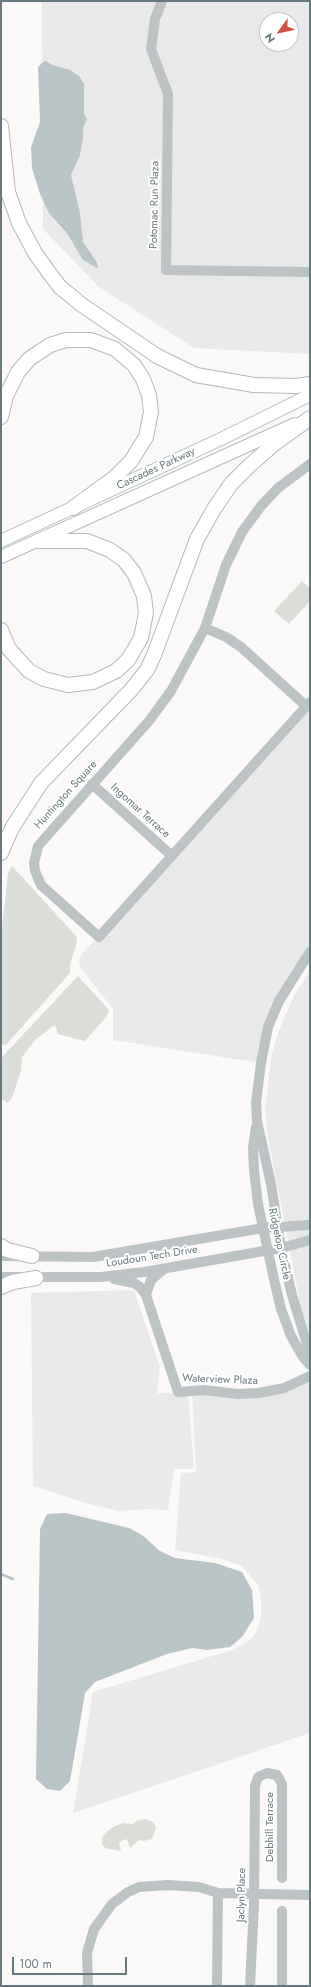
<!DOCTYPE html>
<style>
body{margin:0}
#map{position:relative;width:311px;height:1987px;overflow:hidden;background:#faf9f8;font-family:Jost,sans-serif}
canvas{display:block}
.frame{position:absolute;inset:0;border:2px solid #67797f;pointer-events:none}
.north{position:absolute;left:259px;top:12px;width:40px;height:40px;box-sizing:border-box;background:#fff;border:1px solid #c2c9cc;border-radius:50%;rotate:237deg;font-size:11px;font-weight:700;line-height:16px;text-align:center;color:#67797f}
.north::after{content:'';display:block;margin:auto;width:14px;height:18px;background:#d04f42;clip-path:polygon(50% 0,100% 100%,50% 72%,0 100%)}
.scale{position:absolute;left:12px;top:1957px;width:115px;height:18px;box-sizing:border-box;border:2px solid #67797f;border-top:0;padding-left:5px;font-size:12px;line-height:14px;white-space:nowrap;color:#67797f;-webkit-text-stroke:3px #fff;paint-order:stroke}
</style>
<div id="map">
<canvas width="311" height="1987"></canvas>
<div class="frame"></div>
<div class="north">N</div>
<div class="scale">100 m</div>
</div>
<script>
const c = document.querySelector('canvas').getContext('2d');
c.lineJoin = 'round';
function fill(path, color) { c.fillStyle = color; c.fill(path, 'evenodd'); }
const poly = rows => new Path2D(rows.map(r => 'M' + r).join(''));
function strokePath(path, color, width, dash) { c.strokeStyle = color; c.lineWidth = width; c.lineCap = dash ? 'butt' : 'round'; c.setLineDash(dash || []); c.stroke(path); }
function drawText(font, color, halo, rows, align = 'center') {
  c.font = font + ' Jost,sans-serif'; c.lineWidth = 4; c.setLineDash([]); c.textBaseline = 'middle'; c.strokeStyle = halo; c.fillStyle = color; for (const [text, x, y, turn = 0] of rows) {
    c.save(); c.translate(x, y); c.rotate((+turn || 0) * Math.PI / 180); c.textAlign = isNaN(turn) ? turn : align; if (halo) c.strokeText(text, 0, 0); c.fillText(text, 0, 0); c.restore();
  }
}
fill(poly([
 [42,1,310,1,310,354,194,348,99,287,43,229],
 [267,20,291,20,291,44,267,44],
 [310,702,310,952,279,1001,261,1063,113,1040,113,1009,81,968,79,961,81,955],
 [310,971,310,1333,301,1309,296,1282,268,1137,265,1110,272,1053,279,1030,295,994],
 [134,1290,160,1367,157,1393,188,1393,194,1469,174,1469,168,1510,150,1509,118,1511,86,1503,33,1486,31,1293],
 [310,1376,310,1733,73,1813,93,1692,232,1650,250,1640,255,1634,259,1625,261,1615,261,1597,258,1585,242,1566,223,1559,175,1550,181,1473,196,1472,192,1390,249,1394]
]), '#e8e9e8');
fill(poly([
 [302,581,310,588,310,601,289,624,274,611],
 [12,866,76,936,77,942,70,964,70,973,5,1046,1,1043,2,928,8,873],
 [78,976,108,1009,109,1012,106,1017,85,1041,58,1034,55,1025,36,1039,22,1057,21,1071,11,1100,7,1103,1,1098,2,1057],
 [145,1819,153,1822,156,1828,152,1839,144,1841,139,1840,130,1848,127,1839,119,1842,121,1851,107,1849,102,1845,102,1837,110,1829,117,1825,124,1823,133,1824,138,1820]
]), '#dbded8');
fill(poly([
 [46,61,52,65,70,70,79,76,84,84,84,114,87,119,83,128,83,138,80,155,71,175,80,213,83,242,96,261,98,266,97,268,83,260,67,233,49,213,40,194,32,168,31,147,40,122,38,67,43,62],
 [66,1513,129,1528,142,1535,160,1551,175,1558,215,1563,242,1572,252,1590,254,1618,242,1637,230,1647,207,1650,192,1648,167,1654,95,1682,85,1693,70,1781,60,1791,47,1789,36,1779,40,1529,47,1514]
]), '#b8c4c6');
strokePath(poly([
 [1,1574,13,1579]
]), '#b8c4c6', 2.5);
const major = poly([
 [1,541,221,439,310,395],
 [1,557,295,424]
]);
const highway = poly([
 [1,126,8,192,19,223,35,253,50,274,60,287,82,305,157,356,196,375,254,385,296,386,310,384],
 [1,417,6,396,18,372,29,359,50,345,66,340,91,340,115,349,134,365,143,379,149,395,151,412,146,437,131,461,114,478,73,508],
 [1,630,9,649,29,671,44,679,68,685,93,682,116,671,128,660,141,638,146,613,144,596,134,573,124,560,110,550,87,541,38,541],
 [1,853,12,828,41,783,131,690,147,670,154,655,197,539,214,509,231,484,249,466,274,444,310,418],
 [1,1246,7,1250,32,1256],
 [1,1287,13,1282,36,1278]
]);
strokePath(major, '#b3b9bb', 14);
strokePath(highway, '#b3b8ba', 16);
strokePath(poly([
 [162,1,155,19,151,49,168,94,166,270,310,272],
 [310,464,278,488,261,506,242,532,226,565,205,628,171,691,149,721,38,846,34,863,35,871,41,885,99,937,310,702],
 [205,628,226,637,241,647,306,706],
 [92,784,172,856],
 [310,952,279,1001,268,1027,261,1063,256,1103,257,1121,271,1184,281,1248,292,1295,310,1354],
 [256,1127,253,1148,254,1170,258,1204,275,1284,281,1309,291,1336,303,1357,310,1365],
 [1,1256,93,1257,263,1228,310,1225],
 [1,1277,101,1277,144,1272,281,1248,310,1240],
 [114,1279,134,1283,140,1287,146,1295,178,1392,204,1390,238,1394,259,1393,284,1388,310,1376],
 [146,1295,151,1280,164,1269],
 [88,1986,87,1953,94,1929,112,1904,128,1892,139,1887,168,1885,199,1887,218,1893,310,1895],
 [217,1986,218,1893],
 [250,1986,254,1904,255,1786,258,1777,267,1773,277,1775,282,1784,282,1878],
 [282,1986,282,1911]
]), '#bdc3c5', 10);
strokePath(major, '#fff', 12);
strokePath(highway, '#fff', 14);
drawText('11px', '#67797f', '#fff', [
 ["Potomac Run Plaza",155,205,-89],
 ["Cascades Parkway",156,469,-25],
 ["Huntington Square",66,795,-48],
 ["Ingomar Terrace",140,811,42],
 ["Ridgetop Circle",279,1244,78],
 ["Loudoun Tech Drive",152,1257,-9],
 ["Waterview Plaza",220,1380,2],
 ["Debhill Terrace",270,1827,-90],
 ["Jaclyn Place",242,1895,-89]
]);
</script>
